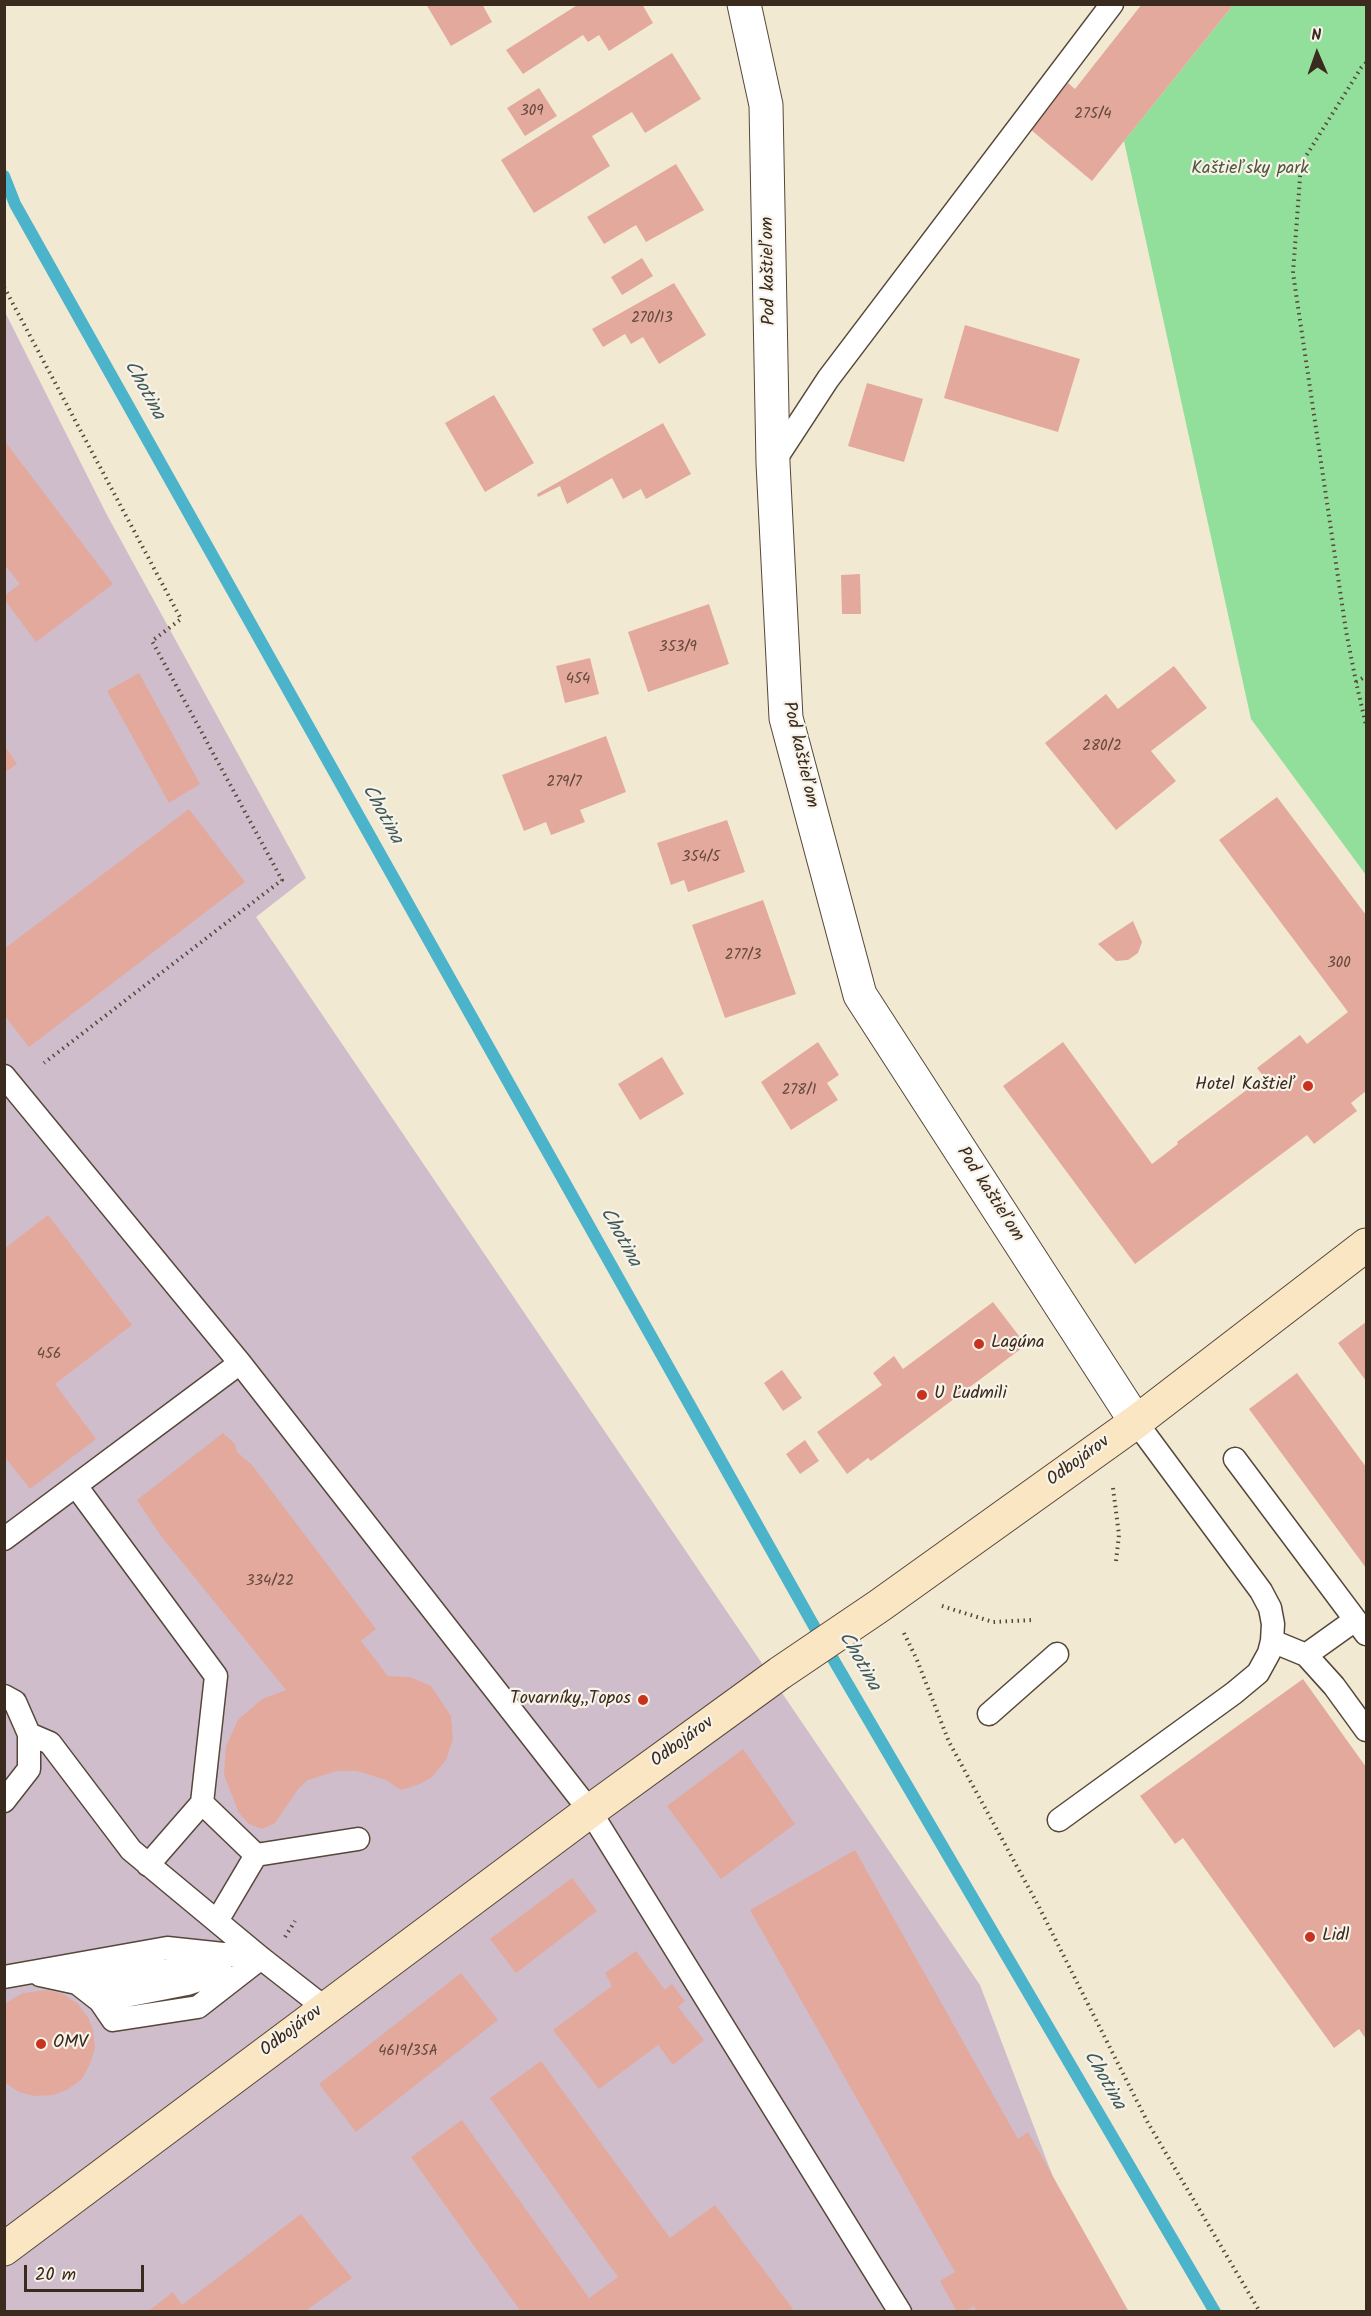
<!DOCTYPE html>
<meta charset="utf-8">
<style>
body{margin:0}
#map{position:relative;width:1371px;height:2316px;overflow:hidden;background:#f2e9d3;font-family:Kalam,sans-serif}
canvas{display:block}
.frame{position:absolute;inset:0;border:6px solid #3b2a1e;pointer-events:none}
.north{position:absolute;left:1287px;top:24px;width:60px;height:60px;-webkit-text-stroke:4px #f7f3e8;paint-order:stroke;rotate:358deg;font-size:16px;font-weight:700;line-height:24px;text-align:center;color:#3b2a1e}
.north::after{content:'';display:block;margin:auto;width:21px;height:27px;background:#3b2a1e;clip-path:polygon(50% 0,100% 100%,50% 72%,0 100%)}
.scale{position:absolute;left:24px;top:2265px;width:120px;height:27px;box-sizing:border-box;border:3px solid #3b2a1e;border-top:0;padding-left:8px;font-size:18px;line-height:21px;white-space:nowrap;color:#3b2a1e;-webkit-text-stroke:4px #f7f3e8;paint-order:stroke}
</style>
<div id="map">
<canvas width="1371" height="2316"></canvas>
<div class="frame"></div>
<div class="north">N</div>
<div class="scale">20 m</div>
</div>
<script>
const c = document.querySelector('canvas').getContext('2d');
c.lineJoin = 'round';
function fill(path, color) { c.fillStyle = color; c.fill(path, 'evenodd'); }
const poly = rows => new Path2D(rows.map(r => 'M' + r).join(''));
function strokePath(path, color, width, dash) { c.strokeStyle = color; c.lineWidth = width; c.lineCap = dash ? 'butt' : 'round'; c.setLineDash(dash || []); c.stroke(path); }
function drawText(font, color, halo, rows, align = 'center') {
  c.font = font + ' Kalam,sans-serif'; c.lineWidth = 4.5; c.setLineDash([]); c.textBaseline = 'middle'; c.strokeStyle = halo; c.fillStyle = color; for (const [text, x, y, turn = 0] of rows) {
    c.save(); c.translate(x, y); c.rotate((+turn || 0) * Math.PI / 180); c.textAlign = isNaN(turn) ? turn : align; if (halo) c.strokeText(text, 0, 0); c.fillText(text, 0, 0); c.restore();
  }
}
fill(poly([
 [4,310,107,515,306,878,256,917,980,1985,1104,2311,5,2311]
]), '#d0bdcc');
fill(poly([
 [1234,4,1366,5,1366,875,1251,719,1124,141]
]), '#92df9c');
strokePath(poly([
 [4,176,15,204,819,1635,1215,2312]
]), '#4cb4ca', 12);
fill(poly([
 [426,4,482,4,492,22,451,46],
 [579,4,642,4,653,23,609,51,599,35,588,42,583,35,523,74,506,50],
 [1142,4,1234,4,1092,181,1030,129,1068,83,1075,89],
 [672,53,701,99,645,133,632,112,592,136,610,166,534,213,501,160],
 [539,88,557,116,525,136,507,108],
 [676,164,704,210,646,242,636,225,604,244,587,217],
 [642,258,653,276,622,295,611,277],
 [674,283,706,335,659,364,643,337,631,344,625,334,603,347,592,329],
 [965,325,1080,359,1058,432,944,398],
 [867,383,923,399,904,462,848,446],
 [494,395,534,463,485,492,445,423],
 [663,423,691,474,646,499,641,489,623,499,612,478,567,504,560,486,538,497,537,494],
 [4,440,113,584,36,642,4,599,4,596,20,584,4,564],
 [860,574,861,614,842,614,841,575],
 [709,604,729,664,648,692,628,632],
 [590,658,599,694,565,703,556,666],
 [1174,666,1207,708,1151,751,1176,781,1116,830,1045,743,1106,694,1118,709],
 [139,673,200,784,169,803,107,691],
 [606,736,626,792,580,810,585,822,551,835,546,822,524,831,502,775],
 [4,745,17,764,4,773],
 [1277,797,1366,915,1366,1091,1351,1103,1357,1111,1336,1127,1314,1144,1307,1135,1135,1264,1003,1086,1063,1042,1152,1164,1178,1144,1177,1142,1264,1077,1257,1068,1300,1035,1307,1044,1348,1012,1219,840],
 [189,809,245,882,29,1047,4,1015,4,949],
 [727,820,745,872,688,892,684,880,671,885,657,843],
 [763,900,796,994,725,1018,692,925],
 [1133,921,1142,942,1138,953,1128,960,1116,961,1098,944],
 [818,1042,839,1075,827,1083,838,1100,791,1130,761,1082],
 [662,1057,684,1094,640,1120,618,1084],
 [48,1215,132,1325,55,1384,96,1439,30,1489,4,1456,4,1249],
 [993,1302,1026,1345,871,1461,868,1458,847,1474,817,1432,882,1385,873,1373,894,1356,903,1369],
 [1366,1322,1366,1381,1338,1343],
 [782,1370,802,1398,783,1411,764,1383],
 [1297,1373,1366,1467,1366,1568,1249,1409],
 [223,1433,235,1444,237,1452,252,1465,376,1629,361,1641,388,1676,410,1677,431,1686,451,1716,453,1739,446,1760,432,1777,420,1784,401,1790,386,1780,357,1771,337,1771,308,1780,299,1788,275,1823,262,1829,249,1824,239,1813,224,1775,226,1746,238,1720,262,1699,286,1690,161,1536,137,1500],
 [805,1440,819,1461,800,1474,786,1454],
 [1303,1679,1366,1767,1366,2039,1359,2029,1334,2048,1183,1838,1175,1844,1140,1796],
 [743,1749,795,1824,721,1879,667,1806],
 [855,1850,1018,2139,1028,2132,1129,2312,977,2312,974,2306,964,2312,957,2312,940,2281,955,2272,750,1910],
 [572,1878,597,1911,516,1973,490,1939],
 [636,1951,665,1990,672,1984,685,2001,678,2007,704,2040,673,2065,658,2045,599,2089,553,2030,612,1986,605,1973],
 [461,1973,498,2020,356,2132,319,2084],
 [47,1990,63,1994,78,2004,89,2019,93,2030,95,2048,90,2064,82,2079,67,2090,53,2095,34,2096,19,2092,4,2082,4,2004,23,1993],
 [541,2061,670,2238,715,2205,793,2309,790,2312,521,2312,411,2157,462,2120,589,2298,618,2277,490,2098],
 [301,2214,352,2278,304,2312,147,2312,173,2292,182,2305]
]), '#e3a99d');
const service = poly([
 [773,463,828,379,1112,4],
 [4,1076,240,1363,590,1811,900,2312],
 [1136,1422,1261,1591,1270,1608,1273,1624,1272,1641,1306,1655,1334,1686,1366,1730],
 [1235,1459,1366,1634],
 [76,1486,216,1676,202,1803,148,1865],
 [4,1539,240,1363],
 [1306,1655,1355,1620],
 [4,1696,15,1702,29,1734,29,1769,4,1801],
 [989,1714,1057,1654],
 [29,1734,50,1743,131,1850,261,1958,325,2008],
 [202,1803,256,1855],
 [1059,1820,1234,1693,1258,1673,1269,1653,1272,1641],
 [217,1921,256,1855,358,1839],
 [40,1975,77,1983,221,1963],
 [4,1977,167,1948,261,1958],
 [77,1983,100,2001,187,1984,220,1973],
 [100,2001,113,2020,198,2007,261,1958]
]);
const minor = poly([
 [744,4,766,105,773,463,786,718,860,995,1136,1422]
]);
const secondary = poly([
 [4,2249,590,1811,780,1673,879,1606,1136,1422,1366,1245]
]);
strokePath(service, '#564739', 25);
strokePath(minor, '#564739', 35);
strokePath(secondary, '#564739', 35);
strokePath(poly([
 [1366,63,1361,68,1301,164,1293,273,1346,631,1356,682,1366,725],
 [4,287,181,619,152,641,282,880,44,1063],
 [1356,682,1366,676],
 [1113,1488,1119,1535,1116,1561],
 [942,1606,993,1622,1033,1620],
 [904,1633,917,1660,949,1742,1038,1905,1148,2123,1260,2312],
 [285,1937,295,1921]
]), '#564739', 4, [1.5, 4.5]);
strokePath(service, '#fff', 22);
strokePath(minor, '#fff', 33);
strokePath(secondary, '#fbe6c4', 33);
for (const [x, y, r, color] of [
 [1308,1086,6,"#c8321e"],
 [979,1344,6,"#c8321e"],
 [922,1395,6,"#c8321e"],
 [643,1700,6,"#c8321e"],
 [1310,1937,6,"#c8321e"],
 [41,2044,6,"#c8321e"]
]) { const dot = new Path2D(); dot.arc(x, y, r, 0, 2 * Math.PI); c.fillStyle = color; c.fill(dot); strokePath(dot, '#f7f3e8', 2); }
drawText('15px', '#654a3e', null, [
 ["309",532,112],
 ["275/4",1093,115],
 ["270/13",652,319],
 ["353/9",678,648],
 ["454",578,680],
 ["280/2",1102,747],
 ["279/7",564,783],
 ["354/5",701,858],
 ["277/3",743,956],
 ["300",1339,964],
 ["278/1",799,1091],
 ["456",49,1355],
 ["334/22",270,1582],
 ["4619/35A",408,2052]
]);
drawText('18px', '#51573e', '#f7f3e8', [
 ["Kaštieľsky park",1250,170]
]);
drawText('18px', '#3b2a1e', '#f7f3e8', [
 ["Pod kaštieľom",770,271,-91],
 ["Pod kaštieľom",799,755,77],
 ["Pod kaštieľom",989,1195,57],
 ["Odbojárov",1079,1462,-36],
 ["Odbojárov",683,1743,-36],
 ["Odbojárov",292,2032,-37]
]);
drawText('18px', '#3b2a1e', '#f7f3e8', [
 ["Hotel Kaštieľ",1296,1086,"right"],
 ["Lagúna",991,1344],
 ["U Ľudmili",934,1395],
 ["Tovarníky,,Topos",631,1700,"right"],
 ["Lidl",1322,1937],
 ["OMV",53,2044]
], 'left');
drawText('italic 20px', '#415a5a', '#f7f3e8', [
 ["Chotina",143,391,61],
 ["Chotina",381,815,61],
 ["Chotina",619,1238,61],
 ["Chotina",858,1662,60],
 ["Chotina",1103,2081,60]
]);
</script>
